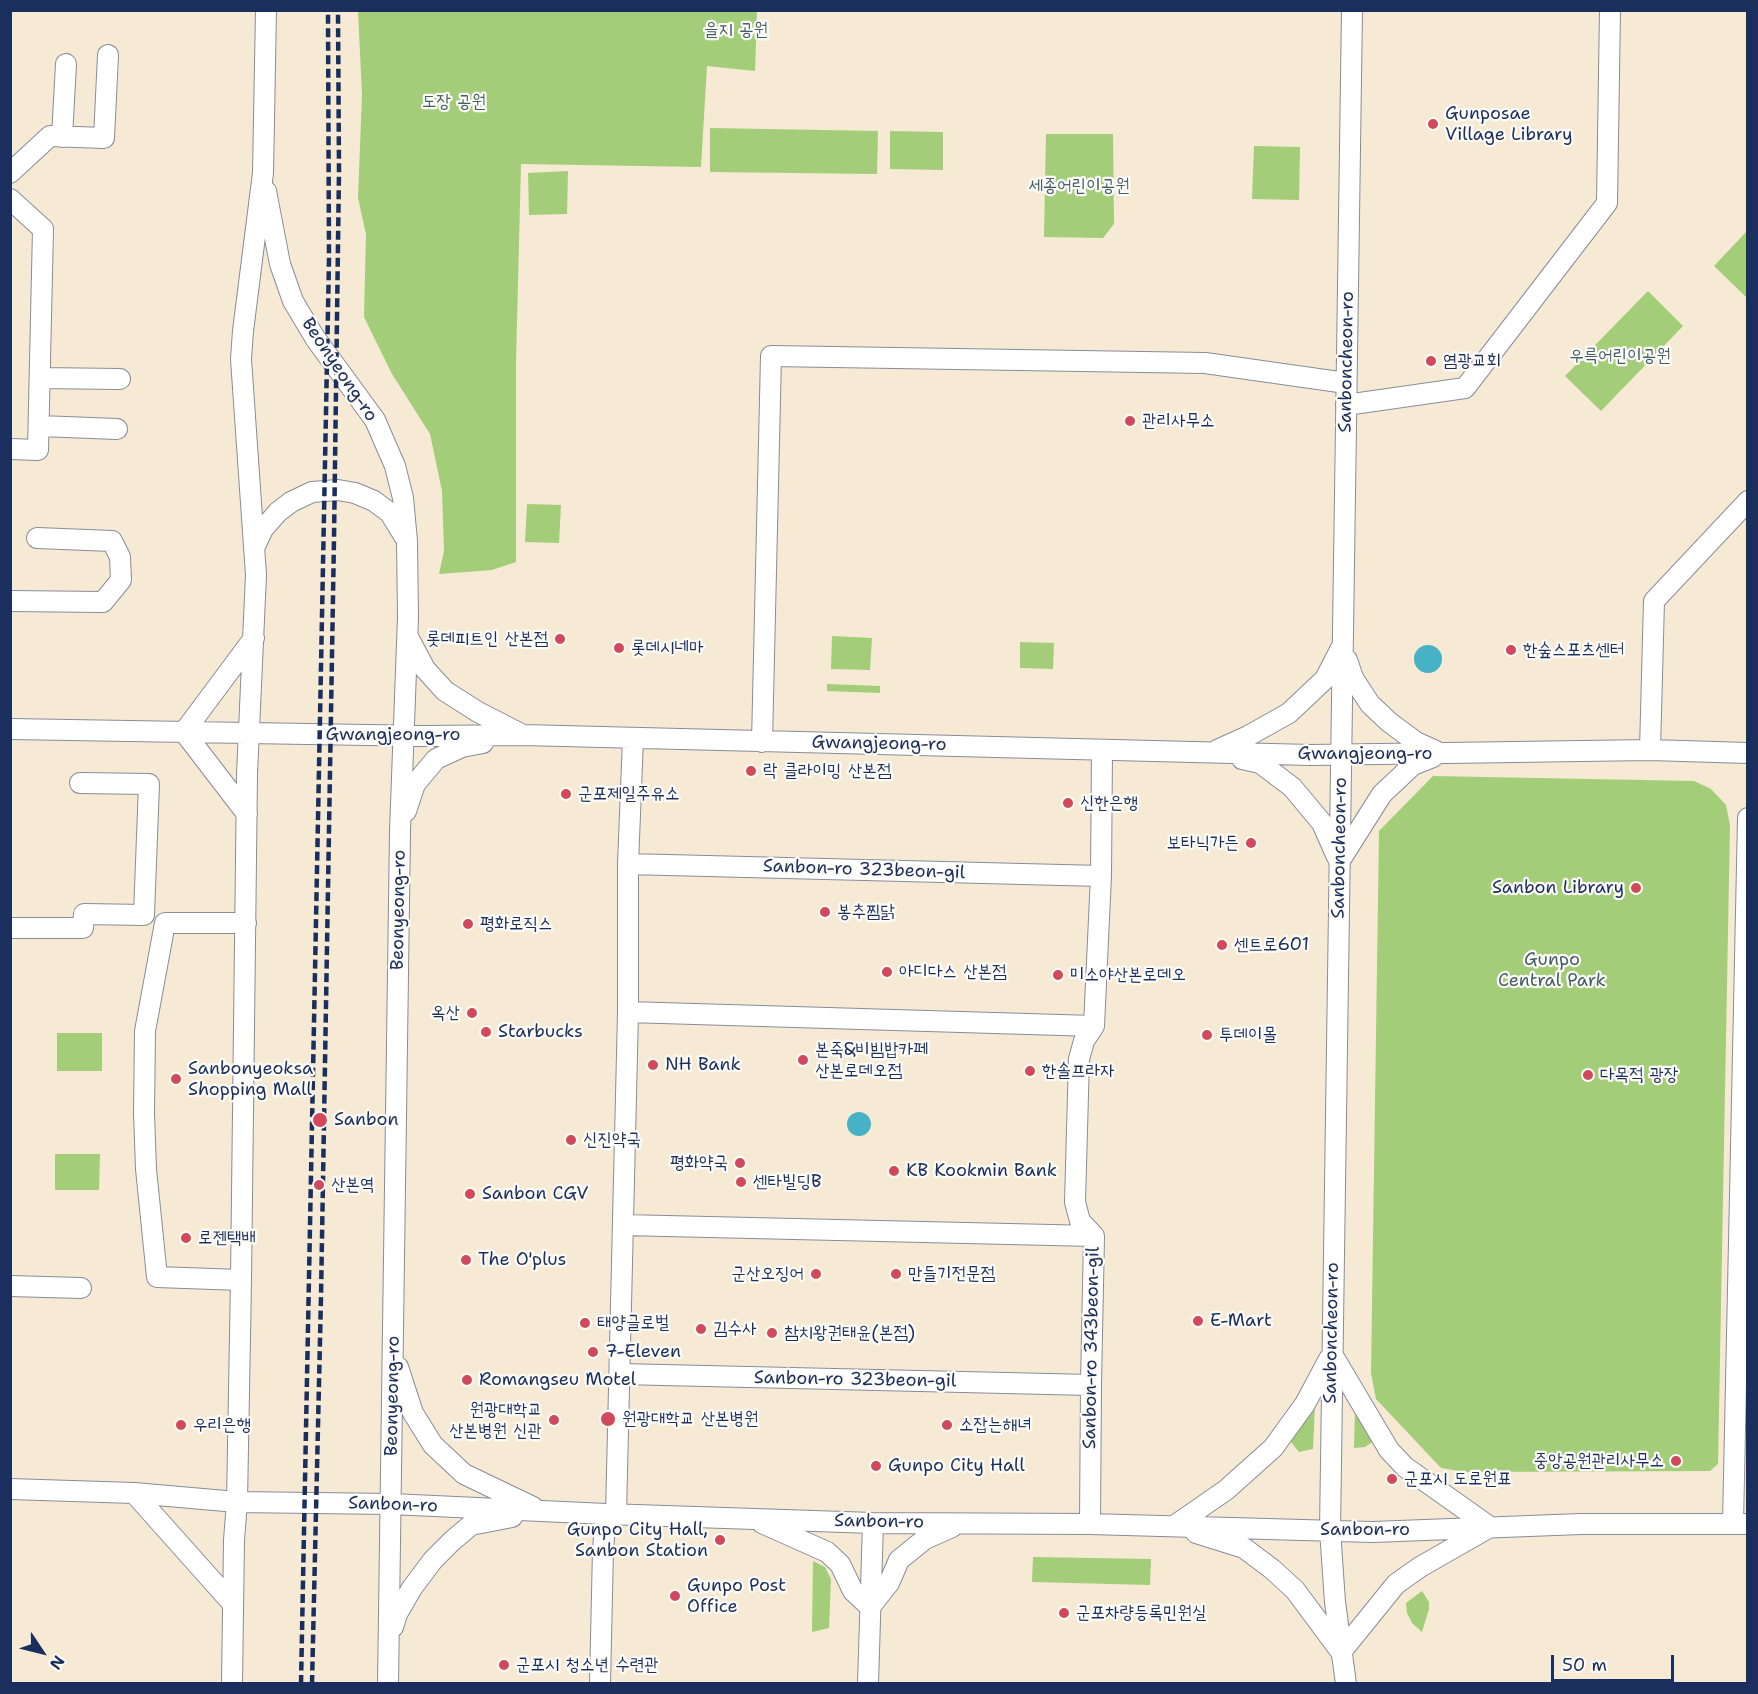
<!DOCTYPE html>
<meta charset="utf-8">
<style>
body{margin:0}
#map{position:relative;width:1758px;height:1694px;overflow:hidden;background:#f6ead5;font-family:"Shantell Sans",sans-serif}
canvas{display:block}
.frame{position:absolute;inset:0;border:12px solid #1b2f5e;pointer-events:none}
.north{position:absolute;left:12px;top:1622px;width:60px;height:60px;-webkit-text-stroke:4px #fdfcf7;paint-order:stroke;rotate:125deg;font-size:16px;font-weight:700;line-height:24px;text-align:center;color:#1b2f5e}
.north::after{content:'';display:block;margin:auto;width:21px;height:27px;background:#1b2f5e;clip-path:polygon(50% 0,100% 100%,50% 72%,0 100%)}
.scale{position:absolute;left:1551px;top:1655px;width:123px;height:27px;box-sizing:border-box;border:3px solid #1b2f5e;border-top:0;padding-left:8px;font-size:18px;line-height:21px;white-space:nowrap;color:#1b2f5e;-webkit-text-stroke:4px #fdfcf7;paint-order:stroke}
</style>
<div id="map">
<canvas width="1758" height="1694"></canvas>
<div class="frame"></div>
<div class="north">N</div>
<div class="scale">50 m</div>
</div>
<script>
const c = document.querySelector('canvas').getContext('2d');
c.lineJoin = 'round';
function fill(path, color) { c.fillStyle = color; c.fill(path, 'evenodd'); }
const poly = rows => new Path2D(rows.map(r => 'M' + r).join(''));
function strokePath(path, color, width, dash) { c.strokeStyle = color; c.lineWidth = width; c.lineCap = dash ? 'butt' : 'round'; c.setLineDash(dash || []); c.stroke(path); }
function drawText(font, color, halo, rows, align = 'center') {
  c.font = font + ' "Shantell Sans","Poor Story",sans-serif'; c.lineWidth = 4.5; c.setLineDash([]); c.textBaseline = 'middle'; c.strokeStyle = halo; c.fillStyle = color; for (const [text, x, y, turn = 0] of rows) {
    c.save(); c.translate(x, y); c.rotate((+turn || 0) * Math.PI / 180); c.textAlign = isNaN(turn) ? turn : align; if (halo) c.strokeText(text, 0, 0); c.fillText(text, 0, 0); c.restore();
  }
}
fill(poly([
 [358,11,757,11,755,71,707,66,701,167,521,164,516,362,516,562,492,570,439,574,444,551,442,491,430,434,392,374,364,317,366,234,358,198,362,95],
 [710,128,878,131,877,174,710,172],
 [890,131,943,132,943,170,890,169],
 [1046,134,1113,134,1114,224,1103,238,1044,237],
 [1254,146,1300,147,1299,200,1252,199],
 [568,171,567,214,529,215,528,173],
 [1747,231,1747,298,1714,266],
 [1648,291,1683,326,1601,411,1565,376],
 [527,504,561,505,559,543,525,542],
 [832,636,872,638,870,670,831,669],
 [1020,642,1054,643,1053,669,1020,668],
 [827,684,880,686,880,693,827,691],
 [1433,776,1694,781,1711,789,1726,805,1730,825,1718,1464,1710,1471,1465,1472,1441,1468,1376,1399,1371,1373,1379,831],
 [57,1033,102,1033,102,1071,57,1071],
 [55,1154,100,1154,99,1190,55,1190],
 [1315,1405,1313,1449,1299,1452,1290,1441],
 [1355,1409,1374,1441,1365,1447,1354,1448],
 [1033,1557,1151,1559,1150,1585,1032,1582],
 [813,1561,825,1567,831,1579,829,1628,812,1632],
 [1422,1591,1429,1602,1429,1609,1422,1632,1412,1623,1407,1613,1406,1603]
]), '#a3cd79');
fill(poly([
 '1414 659a14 14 0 1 1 28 0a14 14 0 1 1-28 0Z',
 '847 1124a12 12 0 1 1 24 0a12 12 0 1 1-24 0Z'
]), '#47b1c5');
const minor = poly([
 [62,137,66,64],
 [10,173,50,136,104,138,108,55],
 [266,191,280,264,293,301,315,338,375,420,395,466,403,498,407,541,408,617,400,831,388,1684],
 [10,199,43,229,38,450,10,449],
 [40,378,120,379],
 [1346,405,1465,388,1607,203,1610,10],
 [40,426,117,429],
 [255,546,263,529,278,512,291,502,312,492,338,490,355,493,374,501,390,513,404,536],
 [10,601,103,602,121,580,120,557,112,541,37,538],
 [408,637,425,669,445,691,478,712,521,734],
 [1347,660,1353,678,1370,704,1389,722,1416,742,1436,751],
 [10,729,427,736,523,735,1311,755,1650,750,1748,753],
 [762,742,771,356,1205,363,1346,383],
 [1217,750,1248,736,1289,713,1325,679,1341,648],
 [1650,750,1654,601,1748,501],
 [1242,759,1260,763,1292,787,1322,823,1337,857],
 [406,811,415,784,436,759,462,747,483,743],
 [247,814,184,732,254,638],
 [1339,862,1382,794,1413,765,1433,757],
 [628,864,1101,876],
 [10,928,83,928,84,914,144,915,149,784,80,783],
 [628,1012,1094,1026],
 [623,1225,1094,1236],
 [1094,1236,1080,1221,1075,1202,1079,1059,1084,1041,1094,1026,1101,876,1102,750],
 [241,1280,157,1277,146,1169,144,1113,145,1031,165,923,246,923],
 [10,1286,81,1288],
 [398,1367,413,1413,433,1445,464,1474,533,1507],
 [620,1374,1091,1385],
 [10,1489,134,1493,237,1502,391,1504,606,1514,873,1523,1090,1524,1373,1532,1581,1524,1748,1524],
 [134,1493,233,1604],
 [616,1514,628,1012,628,864,633,739],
 [762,1523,827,1552,840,1564,853,1591,870,1607,889,1583,899,1560,925,1539,952,1527],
 [1090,1524,1091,1385,1094,1236],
 [1733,1524,1748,818],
 [1174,1526,1226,1490,1273,1448,1305,1404,1329,1359],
 [1196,1533,1244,1548,1272,1569,1295,1590,1341,1652,1396,1584,1420,1567,1490,1527,1405,1467,1389,1450,1332,1354],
 [393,1627,397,1614,412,1588,433,1560,452,1541,471,1525,512,1517],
 [232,1684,234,1540,237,1502,241,1280,247,774,256,575,241,359,243,331,263,173,266,10],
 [600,1684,603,1549,606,1514],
 [868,1684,873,1523],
 [1346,1684,1335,1602,1330,1530,1352,10]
]);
strokePath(minor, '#888c9a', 22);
strokePath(minor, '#fff', 20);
strokePath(poly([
 [301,1684,329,260,328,10],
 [312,1684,321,1297,334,538,339,171,338,10]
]), '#1b2f5e', 4.5, [9, 4.5]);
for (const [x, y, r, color] of [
 [1433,124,6,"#d1495b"],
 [1431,361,6,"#d1495b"],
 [1130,421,6,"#d1495b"],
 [560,639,6,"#d1495b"],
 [619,648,6,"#d1495b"],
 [1511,650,6,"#d1495b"],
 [751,771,6,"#d1495b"],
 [566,794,6,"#d1495b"],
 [1068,803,6,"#d1495b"],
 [1251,843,6,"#d1495b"],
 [1636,888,6,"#d1495b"],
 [825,912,6,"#d1495b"],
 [468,924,6,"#d1495b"],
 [1222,945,6,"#d1495b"],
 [887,972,6,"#d1495b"],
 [1058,975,6,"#d1495b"],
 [472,1013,6,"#d1495b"],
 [486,1032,6,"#d1495b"],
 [1207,1035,6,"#d1495b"],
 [803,1060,6,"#d1495b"],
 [653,1065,6,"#d1495b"],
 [1030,1071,6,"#d1495b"],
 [1588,1075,6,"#d1495b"],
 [176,1079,6,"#d1495b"],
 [320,1120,8,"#d1495b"],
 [571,1140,6,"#d1495b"],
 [740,1163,6,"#d1495b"],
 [894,1171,6,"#d1495b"],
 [741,1182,6,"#d1495b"],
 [319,1185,6,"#d1495b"],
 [470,1194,6,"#d1495b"],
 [186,1238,6,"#d1495b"],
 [466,1260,6,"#d1495b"],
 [816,1274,6,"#d1495b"],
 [896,1274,6,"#d1495b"],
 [1198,1321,6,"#d1495b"],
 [585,1323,6,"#d1495b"],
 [701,1329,6,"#d1495b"],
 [772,1333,6,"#d1495b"],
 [593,1352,6,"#d1495b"],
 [467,1380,6,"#d1495b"],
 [608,1419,8,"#d1495b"],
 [554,1420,6,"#d1495b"],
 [181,1425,6,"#d1495b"],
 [947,1425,6,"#d1495b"],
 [1676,1461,6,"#d1495b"],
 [876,1466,6,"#d1495b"],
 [1392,1479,6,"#d1495b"],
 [720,1540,6,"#d1495b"],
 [675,1596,6,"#d1495b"],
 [1064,1613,6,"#d1495b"],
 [504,1665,6,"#d1495b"]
]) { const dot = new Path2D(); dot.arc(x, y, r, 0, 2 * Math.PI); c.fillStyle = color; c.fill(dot); strokePath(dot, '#fdfcf7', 2); }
drawText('18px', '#445e66', '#fdfcf7', [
 ["을지 공원",736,30],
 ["도장 공원",454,102],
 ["세종어린이공원",1079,186],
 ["우륵어린이공원",1620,356],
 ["Gunpo",1552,960],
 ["Central Park",1552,981]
]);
drawText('18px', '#1b2f5e', '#fdfcf7', [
 ["Gunposae",1445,114],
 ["Village Library",1445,135],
 ["염광교회",1443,361],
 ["관리사무소",1142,421],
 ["롯데피트인 산본점",548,639,"right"],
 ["롯데시네마",631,648],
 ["한숲스포츠센터",1523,650],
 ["락 클라이밍 산본점",763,771],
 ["군포제일주유소",578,794],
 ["신한은행",1080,803],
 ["보타닉가든",1239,843,"right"],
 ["Sanbon Library",1624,888,"right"],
 ["봉추찜닭",837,912],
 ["평화로직스",480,924],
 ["센트로601",1234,945],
 ["아디다스 산본점",899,972],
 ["미소야산본로데오",1070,975],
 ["옥산",460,1013,"right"],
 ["Starbucks",498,1032],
 ["투데이몰",1219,1035],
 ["본죽&비빔밥카페",815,1050],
 ["산본로데오점",815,1071],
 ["NH Bank",665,1065],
 ["Sanbonyeoksa",188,1069],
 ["Shopping Mall",188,1090],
 ["한솔프라자",1042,1071],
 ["다목적 광장",1600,1075],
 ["Sanbon",334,1120],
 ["신진약국",583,1140],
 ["평화약국",728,1163,"right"],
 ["KB Kookmin Bank",906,1171],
 ["센타빌딩B",753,1182],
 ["산본역",331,1185],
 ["Sanbon CGV",482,1194],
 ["로젠택배",198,1238],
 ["The O'plus",478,1260],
 ["군산오징어",804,1274,"right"],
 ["만들기전문점",908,1274],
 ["E-Mart",1210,1321],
 ["태양글로벌",597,1323],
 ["김수사",713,1329],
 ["참치왕권태윤(본점)",784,1333],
 ["7-Eleven",605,1352],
 ["Romangseu Motel",479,1380],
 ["원광대학교",542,1410,"right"],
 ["산본병원 신관",542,1431,"right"],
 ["원광대학교 산본병원",622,1419],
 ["우리은행",193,1425],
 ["소잡는해녀",959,1425],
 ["중앙공원관리사무소",1664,1461,"right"],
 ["Gunpo City Hall",888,1466],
 ["군포시 도로원표",1404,1479],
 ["Gunpo City Hall,",708,1530,"right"],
 ["Sanbon Station",708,1551,"right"],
 ["Gunpo Post",687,1586],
 ["Office",687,1607],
 ["군포차량등록민원실",1076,1613],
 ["군포시 청소년 수련관",516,1665]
], 'left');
drawText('18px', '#1b2f5e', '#fdfcf7', [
 ["Sanboncheon-ro",1347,362,-89],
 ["Beonyeong-ro",339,370,56],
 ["Gwangjeong-ro",393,735],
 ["Gwangjeong-ro",879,744,1],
 ["Gwangjeong-ro",1365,754],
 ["Sanboncheon-ro",1340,848,-89],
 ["Sanbon-ro 323beon-gil",864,870,2],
 ["Beonyeong-ro",399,910,-89],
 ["Sanboncheon-ro",1332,1333,-89],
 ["Sanbon-ro 343beon-gil",1092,1348,-89],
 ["Sanbon-ro 323beon-gil",855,1380,1],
 ["Beonyeong-ro",393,1396,-89],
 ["Sanbon-ro",393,1505,2],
 ["Sanbon-ro",879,1522,1],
 ["Sanbon-ro",1365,1530]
]);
</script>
